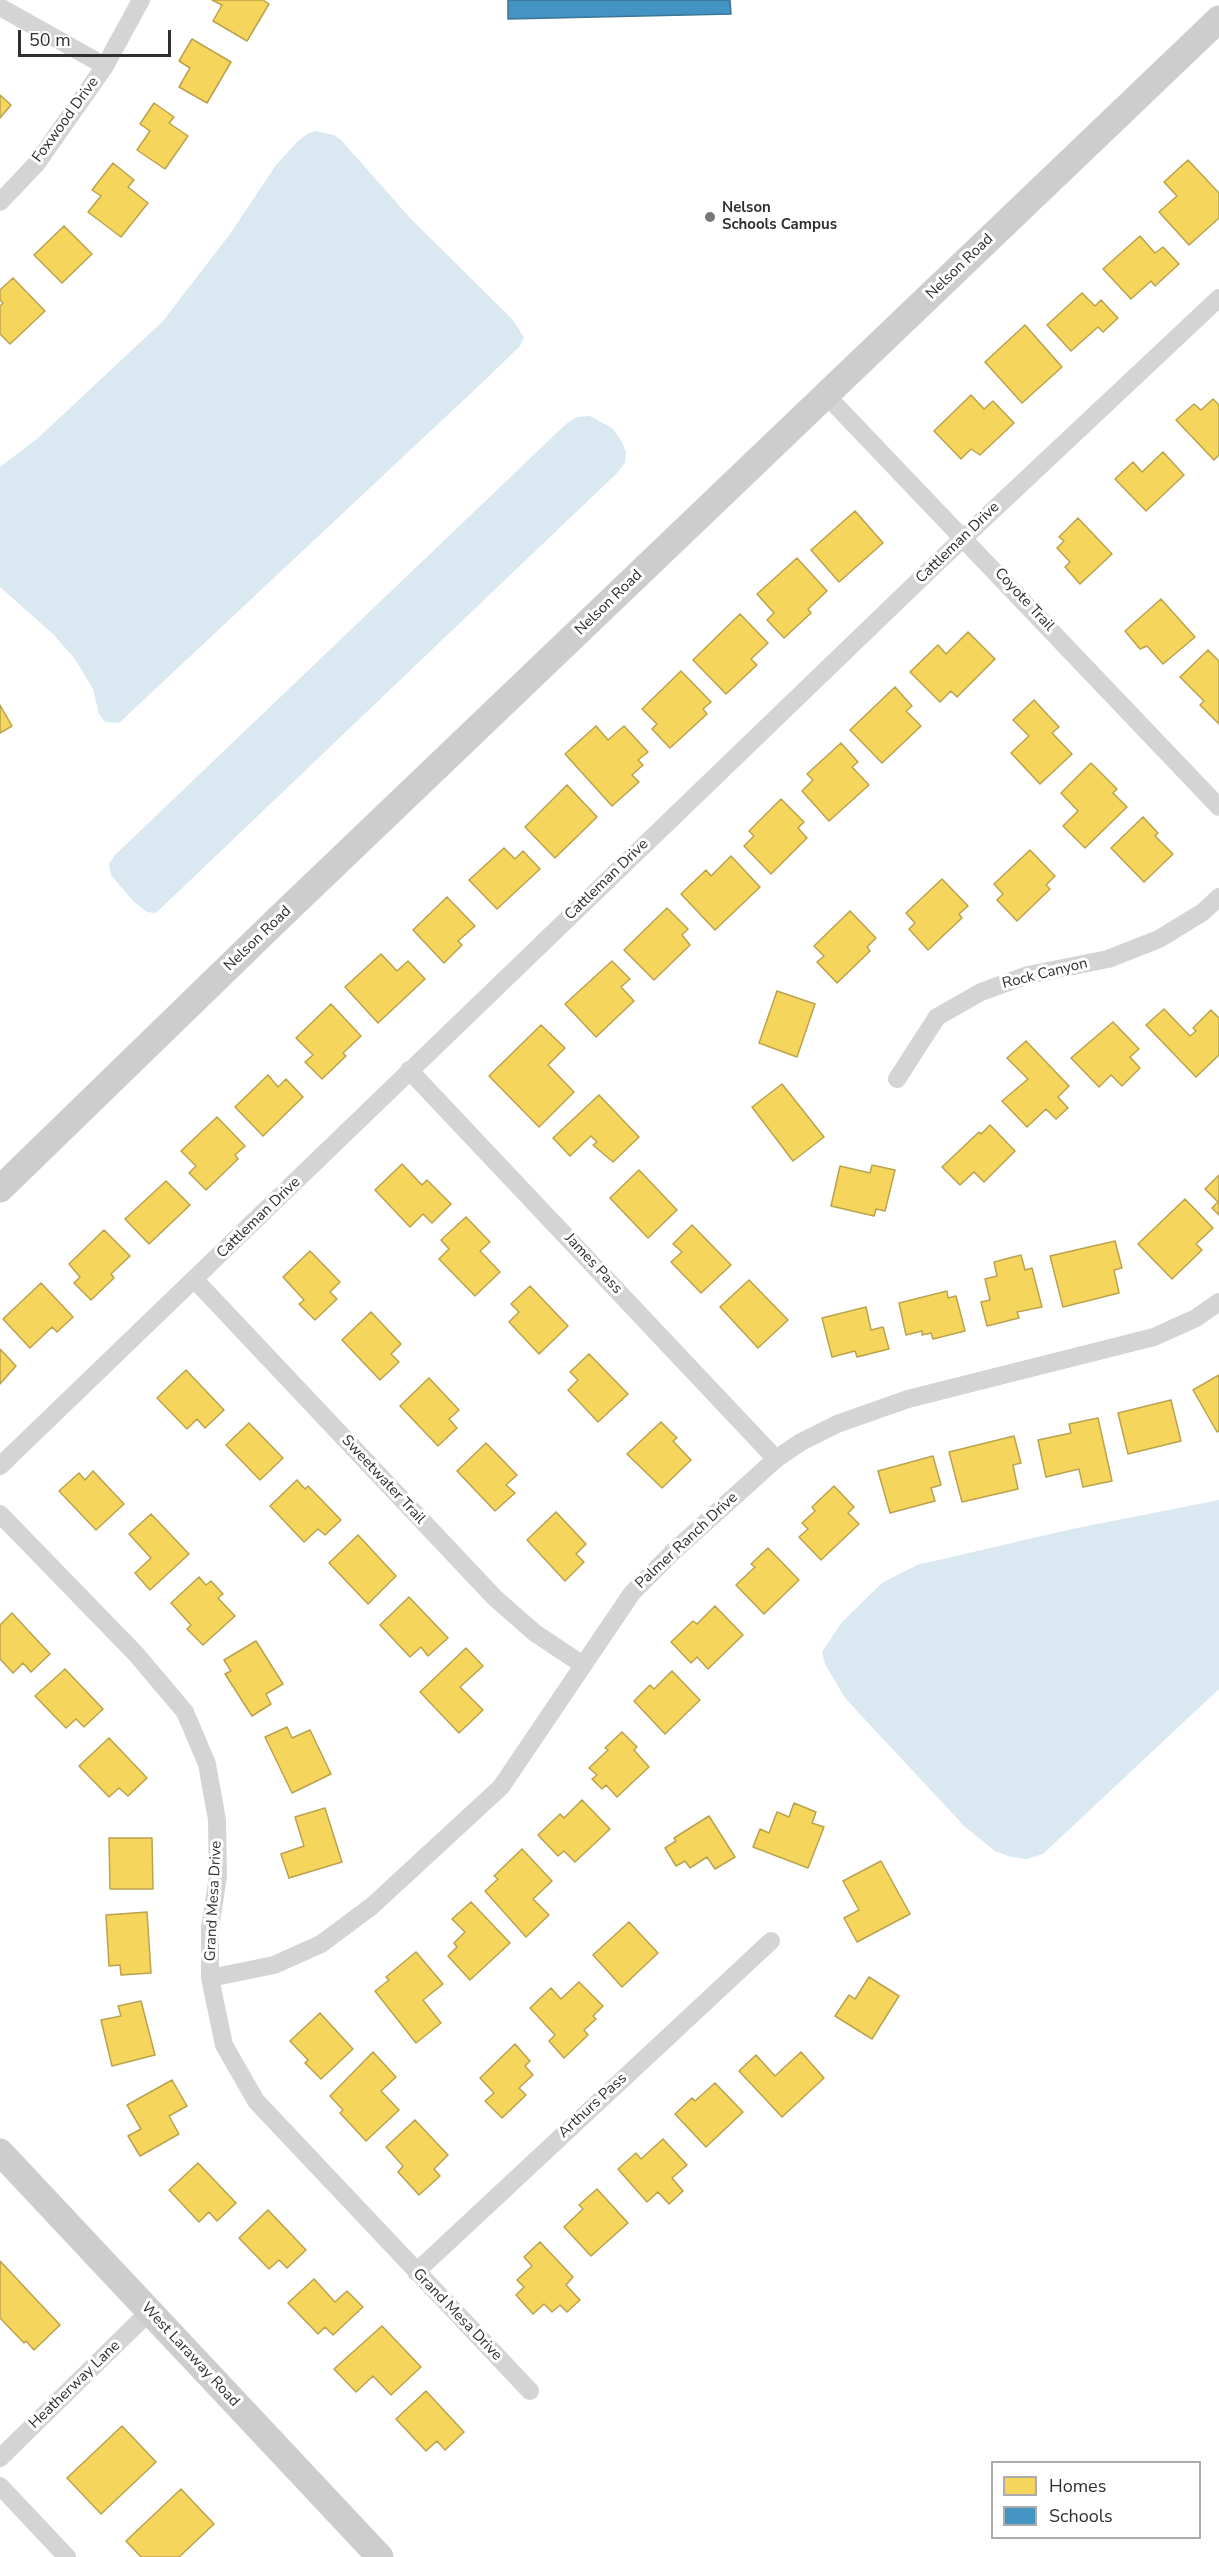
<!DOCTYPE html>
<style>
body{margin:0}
#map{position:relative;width:1219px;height:2557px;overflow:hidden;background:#fff;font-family:"Nunito Sans",sans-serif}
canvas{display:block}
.legend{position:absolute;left:991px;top:2461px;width:210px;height:78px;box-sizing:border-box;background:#fff;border:2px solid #acacac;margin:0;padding:8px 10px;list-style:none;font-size:18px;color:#2f2f2f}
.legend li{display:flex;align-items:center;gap:12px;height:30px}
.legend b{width:30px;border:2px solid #acacac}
.scale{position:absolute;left:18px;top:30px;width:153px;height:27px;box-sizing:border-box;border:3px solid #2f2f2f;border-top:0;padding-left:8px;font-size:18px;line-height:21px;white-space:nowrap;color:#2f2f2f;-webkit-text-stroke:4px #fff;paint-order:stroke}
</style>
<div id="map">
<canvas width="1219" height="2557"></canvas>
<ul class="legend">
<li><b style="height:16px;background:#f6d55c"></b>Homes</li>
<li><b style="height:16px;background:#4393c3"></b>Schools</li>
</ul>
<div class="scale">50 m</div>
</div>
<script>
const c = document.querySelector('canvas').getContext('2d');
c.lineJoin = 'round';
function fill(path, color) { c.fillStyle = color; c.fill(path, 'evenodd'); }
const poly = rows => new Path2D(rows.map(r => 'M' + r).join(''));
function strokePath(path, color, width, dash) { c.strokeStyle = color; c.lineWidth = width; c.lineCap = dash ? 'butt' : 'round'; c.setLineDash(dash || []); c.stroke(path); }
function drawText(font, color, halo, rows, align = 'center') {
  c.font = font + ' "Nunito Sans",sans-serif'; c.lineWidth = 6; c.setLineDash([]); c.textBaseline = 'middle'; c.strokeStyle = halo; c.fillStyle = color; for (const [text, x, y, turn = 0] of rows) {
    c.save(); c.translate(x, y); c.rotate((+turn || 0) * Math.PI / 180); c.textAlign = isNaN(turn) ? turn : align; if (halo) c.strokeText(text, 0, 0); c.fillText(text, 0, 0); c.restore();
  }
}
fill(poly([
 [315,131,334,135,341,140,411,219,512,319,524,337,520,346,486,379,119,723,105,722,99,714,93,689,75,659,53,634,0,587,0,467,38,438,163,321,230,234,276,165,298,141,307,134],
 [590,416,612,428,621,440,626,452,625,463,616,474,156,913,147,912,133,901,111,875,109,864,115,855,566,424,577,417],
 [1219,1500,1219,1689,1043,1854,1027,1859,1011,1857,995,1851,965,1827,845,1698,825,1664,822,1652,842,1622,882,1583,917,1565,1072,1529]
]), '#dae8f1');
const homes = poly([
 [212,0,263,0,269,4,247,41,213,21,222,5,212,0],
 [192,39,231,62,207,103,179,87,190,68,179,61,192,39],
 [0,95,11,105,0,118,0,95],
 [154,103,174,117,169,123,188,136,165,169,137,150,150,131,140,124,154,103],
 [1188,160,1219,193,1219,218,1189,245,1159,212,1177,196,1164,182,1188,160],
 [113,163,134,180,128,187,148,203,121,237,88,212,101,196,92,190,113,163],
 [64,226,92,254,62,283,34,255,64,226],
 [1140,236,1155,253,1163,247,1179,264,1155,286,1151,281,1131,299,1103,269,1140,236],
 [13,278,45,311,10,344,0,334,0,306,3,303,0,300,0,290,13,278],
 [1082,293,1095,306,1101,300,1118,318,1103,332,1098,327,1071,351,1047,325,1082,293],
 [1025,325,1062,367,1022,403,985,362,1025,325],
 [971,395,984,409,993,401,1014,423,980,455,971,449,961,459,934,431,971,395],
 [1213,399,1219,405,1219,455,1214,460,1176,420,1194,404,1201,410,1213,399],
 [1163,452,1184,475,1146,511,1115,479,1133,462,1142,472,1163,452],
 [855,511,883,543,839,582,811,550,855,511],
 [1078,518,1112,554,1080,584,1065,567,1070,562,1057,548,1064,541,1059,537,1078,518],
 [797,558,827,591,808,609,811,613,784,638,767,620,774,613,757,594,797,558],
 [1161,599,1195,637,1163,664,1147,646,1140,649,1125,631,1161,599],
 [740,614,768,643,751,659,757,665,726,694,693,660,740,614],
 [968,632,995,659,957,697,951,691,940,702,910,672,938,645,946,654,968,632],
 [1208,650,1219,661,1219,724,1200,705,1204,701,1180,677,1208,650],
 [681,671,711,702,703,709,707,714,670,748,652,729,657,724,642,709,681,671],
 [895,687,912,706,906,711,921,726,882,763,850,730,895,687],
 [1034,700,1059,727,1052,733,1072,754,1040,784,1011,753,1029,736,1013,720,1034,700],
 [0,705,12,726,0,733,0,705],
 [596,726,608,740,624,726,648,752,638,760,643,765,632,775,639,782,612,806,565,754,596,726],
 [841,743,858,762,852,767,869,785,829,821,802,791,813,780,807,774,841,743],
 [1091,763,1117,789,1113,793,1127,807,1085,848,1063,826,1078,811,1061,793,1091,763],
 [567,785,597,817,555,858,525,827,567,785],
 [781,799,804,822,798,828,807,838,771,874,744,846,754,836,749,831,781,799],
 [1143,817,1158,833,1155,836,1173,854,1144,882,1111,848,1143,817],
 [504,848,515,859,523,851,540,869,497,909,469,880,504,848],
 [1030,850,1055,876,1046,885,1050,889,1017,921,997,900,1003,894,994,884,1030,850],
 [731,856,760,887,715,930,681,894,706,870,711,876,731,856],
 [942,879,968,906,959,914,962,918,928,950,909,929,915,923,906,913,942,879],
 [447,897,475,926,458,941,462,945,444,963,413,930,447,897],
 [667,908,688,929,682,935,690,945,654,980,624,950,667,908],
 [850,911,876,938,867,947,870,951,837,983,817,962,824,956,814,946,850,911],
 [381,954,397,971,408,961,425,979,378,1023,345,987,381,954],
 [612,961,630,979,621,987,634,1001,596,1037,565,1004,612,961],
 [777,991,815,1004,797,1057,759,1043,777,991],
 [331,1004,361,1036,343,1053,346,1056,322,1079,305,1062,313,1055,296,1038,331,1004],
 [1164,1009,1190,1036,1196,1031,1193,1028,1211,1010,1219,1018,1219,1055,1196,1077,1146,1025,1164,1009],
 [1113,1022,1139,1049,1130,1057,1140,1068,1122,1086,1111,1075,1099,1087,1071,1058,1113,1022],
 [541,1025,565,1048,548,1065,574,1092,539,1127,489,1076,541,1025],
 [1026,1041,1069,1086,1058,1097,1068,1108,1056,1119,1046,1109,1027,1127,1002,1101,1028,1079,1007,1058,1026,1041],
 [268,1075,278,1087,286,1079,303,1097,263,1136,235,1107,268,1075],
 [782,1084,824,1137,793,1161,752,1107,782,1084],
 [599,1095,639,1137,613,1162,593,1145,597,1142,591,1136,570,1156,553,1138,599,1095],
 [217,1117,245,1146,235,1155,238,1159,206,1190,189,1173,196,1166,181,1151,217,1117],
 [990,1125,1015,1151,984,1182,974,1172,960,1185,942,1167,979,1132,981,1134,990,1125],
 [402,1164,422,1185,427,1180,451,1204,432,1223,423,1214,410,1227,375,1190,402,1164],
 [872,1165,895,1170,885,1211,876,1209,874,1216,831,1206,840,1166,870,1173,872,1165],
 [639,1170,677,1210,648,1238,610,1198,639,1170],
 [1219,1175,1219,1215,1212,1208,1218,1202,1205,1189,1219,1175],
 [166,1181,190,1205,149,1244,125,1219,166,1181],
 [1185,1199,1213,1228,1196,1244,1202,1250,1172,1279,1138,1244,1185,1199],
 [466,1217,490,1242,480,1251,500,1272,475,1296,439,1259,449,1249,441,1240,466,1217],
 [692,1225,731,1265,701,1293,671,1262,682,1252,673,1244,692,1225],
 [104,1230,130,1256,111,1274,114,1278,91,1300,74,1283,80,1277,69,1264,104,1230],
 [1115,1241,1122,1268,1114,1270,1119,1293,1063,1307,1050,1256,1115,1241],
 [310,1251,340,1282,330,1292,337,1299,315,1320,299,1304,304,1300,283,1277,310,1251],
 [1021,1255,1025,1270,1032,1268,1042,1307,1017,1312,1019,1318,987,1326,981,1302,990,1300,985,1279,997,1276,994,1262,1021,1255],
 [749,1280,788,1320,758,1348,720,1307,749,1280],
 [41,1283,73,1317,57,1332,52,1327,30,1348,3,1319,41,1283],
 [530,1286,568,1326,539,1354,509,1322,519,1312,511,1304,530,1286],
 [947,1291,948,1298,956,1296,965,1331,933,1339,931,1333,922,1335,922,1331,906,1335,899,1303,947,1291],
 [866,1307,871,1330,883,1327,889,1349,857,1357,855,1351,832,1357,822,1318,866,1307],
 [371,1312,401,1344,391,1354,399,1362,380,1380,342,1340,371,1312],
 [0,1349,16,1366,0,1384,0,1349],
 [589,1354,628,1394,598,1422,568,1390,578,1380,570,1372,589,1354],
 [186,1370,224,1410,205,1428,197,1419,187,1429,157,1398,186,1370],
 [1219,1375,1219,1431,1217,1432,1193,1390,1219,1375],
 [429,1378,459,1410,449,1419,457,1428,438,1446,400,1406,429,1378],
 [1171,1400,1181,1441,1128,1454,1118,1413,1171,1400],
 [1098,1418,1112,1481,1083,1487,1079,1469,1046,1477,1038,1440,1071,1433,1069,1424,1098,1418],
 [661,1422,677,1438,673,1441,691,1460,662,1488,627,1454,661,1422],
 [249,1423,283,1458,260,1480,226,1445,249,1423],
 [1014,1436,1021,1463,1013,1465,1018,1489,962,1502,949,1452,1014,1436],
 [486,1443,517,1475,506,1485,515,1493,495,1511,457,1471,486,1443],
 [933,1456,941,1485,931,1488,935,1501,890,1513,878,1471,933,1456],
 [93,1471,124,1504,96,1530,59,1491,79,1473,85,1480,93,1471],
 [297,1480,305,1489,308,1486,341,1520,325,1535,318,1529,304,1542,270,1506,297,1480],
 [834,1486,854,1507,848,1513,859,1524,821,1560,799,1537,808,1529,802,1523,815,1511,812,1507,834,1486],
 [556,1512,586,1544,576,1554,584,1562,565,1581,527,1540,556,1512],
 [151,1514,189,1554,150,1590,135,1573,151,1558,129,1534,151,1514],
 [358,1535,396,1576,368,1604,329,1563,358,1535],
 [768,1548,799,1580,764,1614,736,1585,755,1567,751,1564,768,1548],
 [199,1577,206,1585,211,1581,223,1594,218,1598,235,1616,203,1645,187,1629,191,1625,171,1603,199,1577],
 [409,1597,448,1638,428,1656,421,1647,410,1657,380,1625,409,1597],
 [715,1606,743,1635,708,1669,697,1657,691,1663,671,1642,693,1621,697,1624,715,1606],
 [12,1613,50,1654,31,1672,23,1663,13,1673,0,1659,0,1625,12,1613],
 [256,1641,283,1684,266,1694,271,1704,252,1716,225,1674,231,1671,224,1660,256,1641],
 [466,1648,483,1666,460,1687,483,1710,459,1733,420,1692,466,1648],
 [65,1669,103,1709,84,1727,76,1719,66,1728,35,1696,65,1669],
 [672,1671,700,1700,665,1734,634,1701,650,1685,654,1689,672,1671],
 [287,1727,292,1738,310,1730,331,1774,292,1793,265,1737,287,1727],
 [622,1732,637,1747,634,1750,649,1767,617,1797,606,1785,602,1789,592,1779,597,1775,589,1768,608,1750,605,1748,622,1732],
 [109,1738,147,1778,128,1796,119,1788,109,1797,79,1766,109,1738],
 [582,1800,610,1829,575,1862,564,1851,558,1856,538,1835,560,1814,564,1818,582,1800],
 [794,1803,816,1812,812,1823,824,1827,808,1868,753,1847,760,1829,769,1833,777,1812,789,1817,794,1803],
 [325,1808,342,1862,289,1878,281,1854,304,1846,295,1817,325,1808],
 [709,1816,735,1857,715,1869,707,1857,690,1868,685,1861,676,1866,665,1848,676,1841,674,1838,709,1816],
 [109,1838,152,1838,153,1889,110,1889,109,1838],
 [522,1849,552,1881,533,1899,549,1915,526,1937,485,1891,498,1879,494,1876,522,1849],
 [881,1861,910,1914,857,1942,844,1918,859,1910,843,1881,881,1861],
 [471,1902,510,1943,470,1980,448,1956,457,1947,454,1943,465,1932,452,1919,471,1902],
 [147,1912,151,1973,121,1975,120,1965,109,1966,106,1915,147,1912],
 [629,1922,658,1953,622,1987,593,1955,629,1922],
 [416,1952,443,1984,423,2000,441,2023,416,2043,375,1991,389,1980,386,1977,416,1952],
 [869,1977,899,1996,872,2039,835,2016,849,1995,855,1999,869,1977],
 [579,1982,603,2006,593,2016,596,2019,584,2030,588,2035,564,2058,549,2041,555,2035,530,2008,551,1988,561,1999,579,1982],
 [141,2001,155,2055,112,2066,101,2020,121,2016,118,2006,141,2001],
 [320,2013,353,2049,321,2079,305,2063,308,2060,290,2041,320,2013],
 [515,2044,530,2061,525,2066,533,2075,519,2088,526,2095,502,2118,485,2101,494,2093,480,2078,515,2044],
 [373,2052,396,2077,381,2091,399,2110,366,2141,340,2113,343,2110,330,2096,373,2052],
 [801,2052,824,2078,782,2117,739,2071,756,2055,775,2076,801,2052],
 [172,2080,187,2106,169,2116,179,2134,140,2156,128,2136,141,2129,127,2105,172,2080],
 [715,2083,743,2112,706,2147,675,2114,692,2098,695,2101,715,2083],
 [415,2120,448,2155,434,2169,440,2176,419,2195,398,2172,403,2166,386,2147,415,2120],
 [663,2139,687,2165,672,2178,683,2191,669,2204,658,2192,647,2202,618,2169,636,2153,641,2159,663,2139],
 [198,2163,236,2203,217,2221,209,2212,199,2222,169,2190,198,2163],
 [597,2189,628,2223,591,2256,564,2227,583,2209,579,2205,597,2189],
 [268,2210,306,2250,287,2268,279,2260,269,2269,239,2238,268,2210],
 [540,2242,573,2277,566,2285,580,2300,567,2312,560,2305,552,2312,544,2304,533,2314,516,2295,524,2287,517,2280,532,2266,524,2257,540,2242],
 [0,2261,60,2325,34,2350,26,2341,24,2343,0,2318,0,2261],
 [314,2279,335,2302,347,2291,363,2307,333,2335,325,2327,318,2334,288,2303,314,2279],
 [382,2326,421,2367,391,2395,373,2376,356,2392,334,2369,382,2326],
 [426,2391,464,2432,445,2450,437,2441,426,2451,396,2419,426,2391],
 [122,2426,156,2462,101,2514,67,2478,122,2426],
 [181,2489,214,2524,179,2557,141,2557,126,2541,181,2489]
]);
fill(homes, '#f6d55c');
strokePath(homes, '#baa34e', 1.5);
const schools = poly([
 [508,0,730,0,731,14,508,19,508,0]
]);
fill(schools, '#4393c3');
strokePath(schools, '#3d7597', 1.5);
strokePath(poly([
 [0,7,105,66],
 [0,202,37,163,105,66,141,0],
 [826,395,1219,807],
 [409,1070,776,1459],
 [897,1079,937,1017,981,992,1028,975,1108,959,1159,939,1203,912,1219,897],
 [195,1280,495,1598,535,1633,583,1665],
 [0,1466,939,561,1219,298],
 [0,1514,136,1654,185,1712,207,1764,217,1820,218,1876,210,1928,210,1978,224,2045,256,2101,530,2391],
 [210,1978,274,1965,321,1944,372,1906,501,1787,632,1593,674,1551,776,1459,801,1442,837,1424,908,1399,1154,1337,1196,1318,1219,1302],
 [416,2272,771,1941],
 [0,2458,149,2312],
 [0,2486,67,2557]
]), '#d4d4d4', 18);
strokePath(poly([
 [0,1189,278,919,1219,19],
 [0,2152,380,2557]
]), '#cdcdcd', 27);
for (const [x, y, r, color] of [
 [710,217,6,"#787878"]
]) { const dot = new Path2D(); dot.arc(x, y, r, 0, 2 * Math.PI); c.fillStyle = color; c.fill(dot); strokePath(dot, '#fff', 2); }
drawText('15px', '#2f2f2f', '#fff', [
 ["Foxwood Drive",66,120,-54],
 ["Nelson Road",960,267,-44],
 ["Cattleman Drive",958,543,-44],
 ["Coyote Trail",1024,600,47],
 ["Nelson Road",609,603,-44],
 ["Cattleman Drive",607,880,-44],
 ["Nelson Road",258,939,-44],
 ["Rock Canyon",1045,974,-14],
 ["Cattleman Drive",259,1218,-44],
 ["James Pass",593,1264,47],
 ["Sweetwater Trail",383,1480,47],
 ["Palmer Ranch Drive",687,1541,-43],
 ["Grand Mesa Drive",214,1901,-87],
 ["Arthurs Pass",593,2106,-43],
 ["Grand Mesa Drive",457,2315,46],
 ["West Laraway Road",190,2355,47],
 ["Heatherway Lane",75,2385,-44]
]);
drawText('bold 15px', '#2f2f2f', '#fff', [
 ["Nelson",722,208],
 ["Schools Campus",722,225]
], 'left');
</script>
